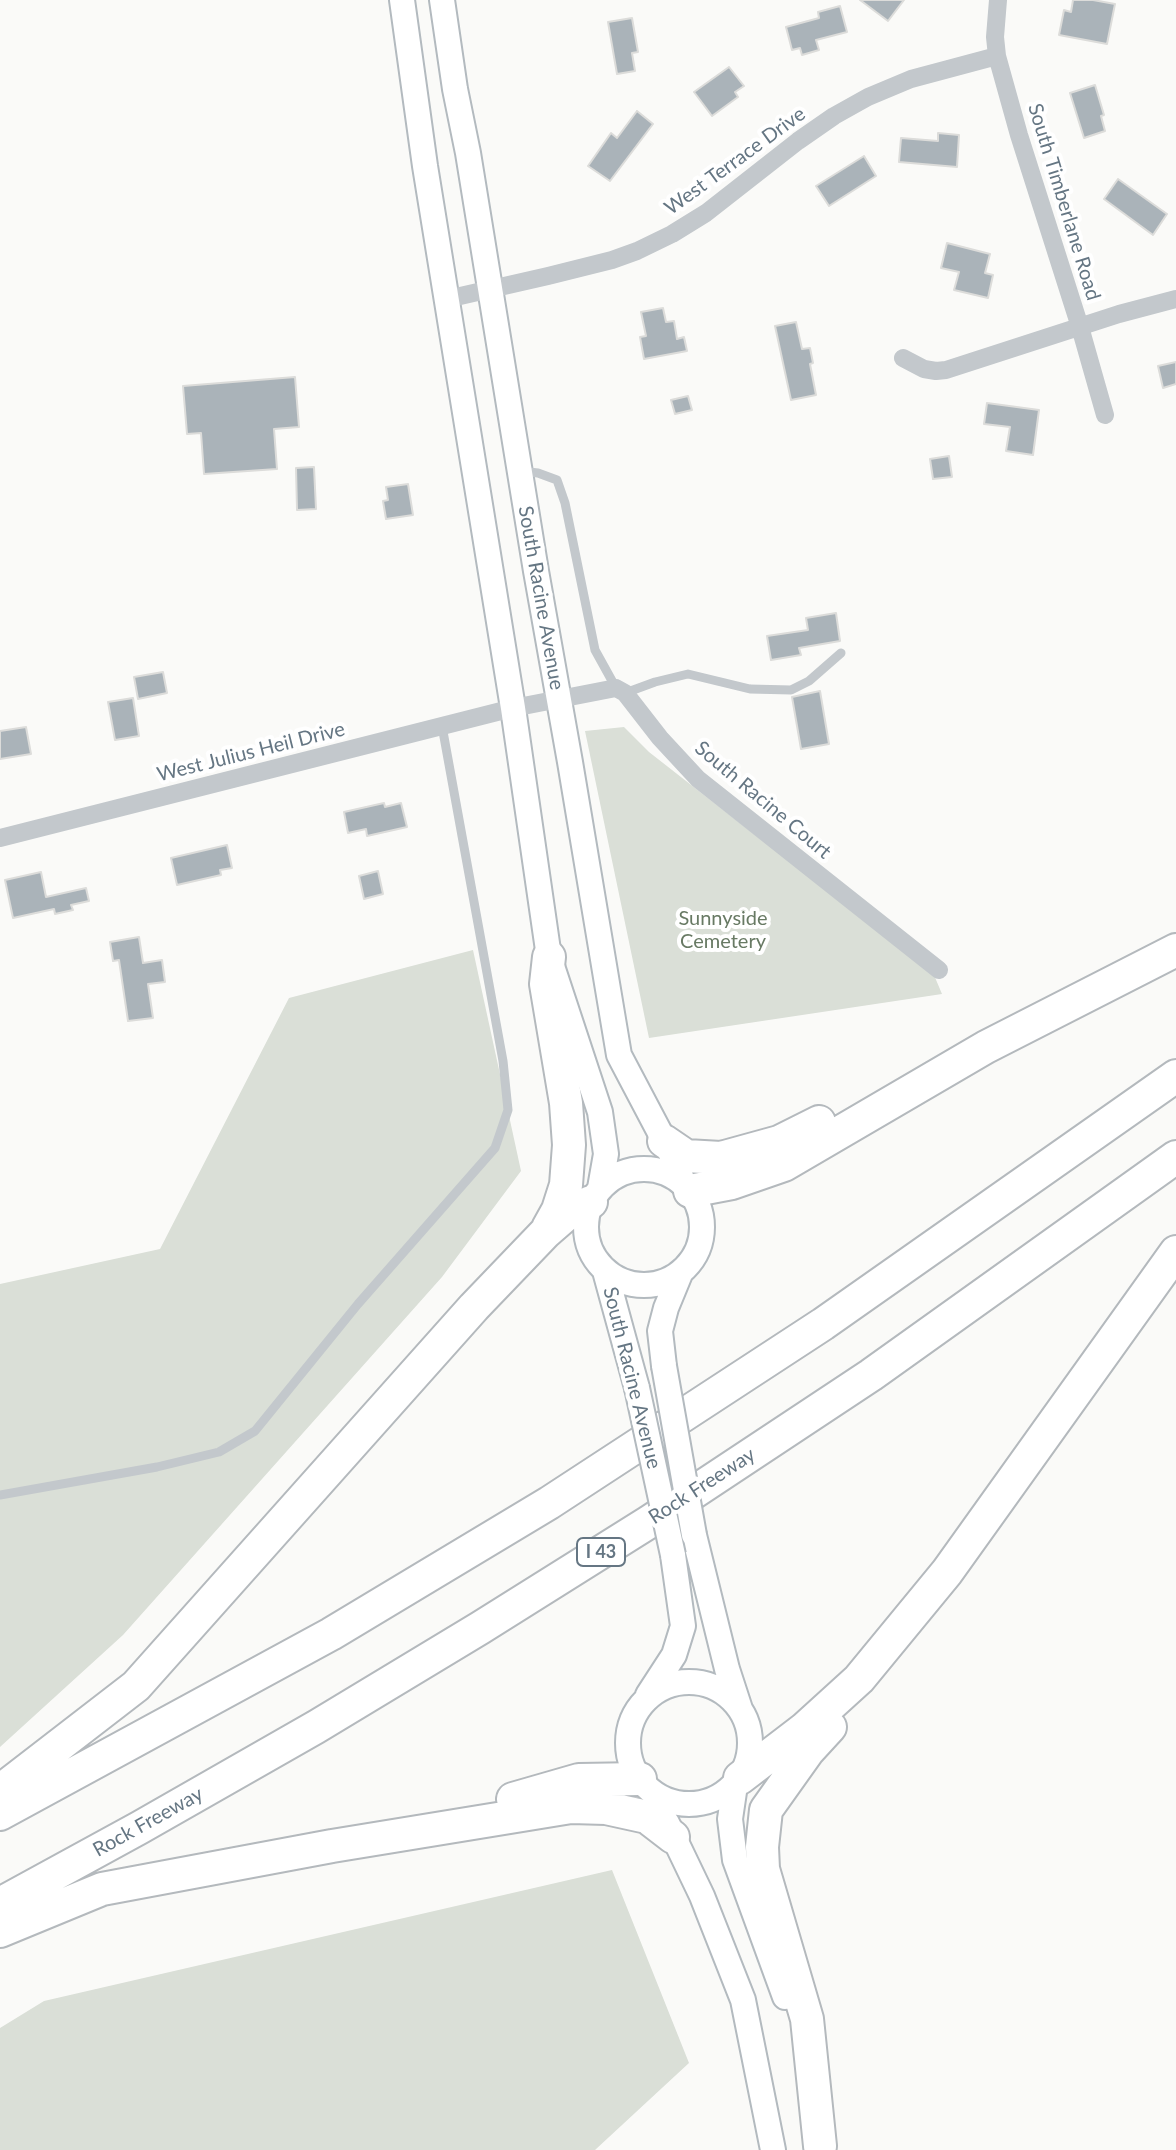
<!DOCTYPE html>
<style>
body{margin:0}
canvas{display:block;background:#fafaf8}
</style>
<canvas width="1176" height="2150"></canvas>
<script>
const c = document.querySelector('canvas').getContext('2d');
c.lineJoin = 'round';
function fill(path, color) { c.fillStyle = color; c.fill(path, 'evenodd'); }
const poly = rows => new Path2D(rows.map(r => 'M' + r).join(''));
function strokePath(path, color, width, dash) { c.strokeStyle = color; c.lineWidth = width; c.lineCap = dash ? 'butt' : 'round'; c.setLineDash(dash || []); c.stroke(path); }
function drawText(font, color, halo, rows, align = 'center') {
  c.font = font + ' Lato,sans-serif'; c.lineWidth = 8; c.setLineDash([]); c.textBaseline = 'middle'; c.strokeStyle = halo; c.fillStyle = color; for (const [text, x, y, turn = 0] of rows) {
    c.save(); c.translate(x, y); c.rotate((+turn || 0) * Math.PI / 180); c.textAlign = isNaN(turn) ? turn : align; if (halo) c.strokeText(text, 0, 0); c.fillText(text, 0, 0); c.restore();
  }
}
fill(poly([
 [624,727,649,752,934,975,942,994,649,1038,585,731],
 [473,950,521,1171,442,1277,123,1635,0,1747,0,1284,160,1249,289,998],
 [612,1870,689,2063,595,2150,0,2150,0,2028,44,2001]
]), '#dadfd7');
const building = poly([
 [860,0,904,0,888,21,860,0],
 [1073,0,1093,0,1115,4,1107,44,1059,35,1064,10,1071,12,1073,0],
 [840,6,847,32,816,40,819,50,802,55,800,48,792,50,786,27,819,18,818,12,840,6],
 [632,18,638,52,632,53,635,71,617,74,608,22,632,18],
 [729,67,744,86,735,92,738,97,712,116,694,92,729,67],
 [1095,85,1104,115,1101,116,1105,131,1084,138,1070,93,1095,85],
 [637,111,653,124,610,181,588,166,611,133,617,138,637,111],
 [938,133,959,135,957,167,899,162,901,138,938,141,938,133],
 [864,156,876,176,829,206,816,186,864,156],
 [1118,179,1167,214,1153,235,1104,199,1118,179],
 [947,243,990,254,985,273,993,275,988,298,954,290,959,272,941,268,947,243],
 [663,308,666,322,674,321,677,339,684,337,687,351,644,359,640,337,646,336,641,312,663,308],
 [796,322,802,349,810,348,813,363,810,364,816,395,791,400,775,326,796,322],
 [1176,362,1176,384,1163,388,1158,366,1176,362],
 [295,377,299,427,274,429,277,469,204,474,201,433,187,434,183,386,295,377],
 [688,396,692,410,675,414,671,400,688,396],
 [987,403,1039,410,1033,455,1006,451,1010,427,984,424,987,403],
 [949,456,952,477,933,479,930,459,949,456],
 [314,467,316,509,297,510,296,468,314,467],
 [408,484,413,515,386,519,383,501,388,500,386,487,408,484],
 [836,613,840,641,799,648,801,655,771,660,767,636,808,630,806,618,836,613],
 [163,672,167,693,138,699,134,677,163,672],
 [820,691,829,744,801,749,792,697,820,691],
 [133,698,139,736,115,740,108,702,133,698],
 [26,727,31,754,0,759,0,731,26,727],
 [384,803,385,807,401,803,407,827,367,836,366,829,348,833,344,812,384,803],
 [227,845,232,868,220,870,221,875,177,885,171,858,227,845],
 [378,871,383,894,364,899,359,876,378,871],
 [41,872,46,897,86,888,89,901,71,905,73,910,55,914,54,909,13,918,5,880,41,872],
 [139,937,143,963,162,960,165,982,148,984,153,1018,128,1021,119,960,113,961,110,942,139,937]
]);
fill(building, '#aab3b9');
strokePath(building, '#dcdcda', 2);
const secondary = poly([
 [402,0,425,166,513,708,549,957,600,1112,606,1154,600,1188],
 [442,0,455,89,468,153,536,571,570,762,619,1055,678,1167,683,1183],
 '586 1227a58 58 0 1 1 116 0a58 58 0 1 1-116 0Z',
 [605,1271,637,1388],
 [664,1366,660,1331,666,1308,680,1274],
 [694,1535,727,1669,740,1709],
 '628 1743a61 61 0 1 1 122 0a61 61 0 1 1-122 0Z',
 [648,1695,674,1655,683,1626,673,1555],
 [735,1785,730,1819,735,1860,785,1997],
 [667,1823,702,1896,743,2000,773,2150]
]);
const highway = poly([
 [664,1141,686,1156,721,1158,779,1142,819,1122],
 [690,1191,732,1183,784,1165,986,1047,1176,950],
 [548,1228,558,1210,566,1185,569,1145,566,1103,546,984,549,957],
 [740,1778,804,1729,859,1679,947,1572,1176,1252],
 [0,1791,136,1686,474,1307,545,1233,568,1213,591,1202],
 [513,1799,579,1780,640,1779],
 [0,1814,331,1634,549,1503,823,1324,1176,1076],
 [0,1904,139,1828,316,1727,480,1628,649,1522,871,1375,1176,1157],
 [0,1931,102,1889,332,1846,571,1807,606,1808,647,1817,673,1837],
 [820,2146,807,2019,763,1869,762,1847,766,1810,808,1751,830,1727]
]);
strokePath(secondary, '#b3babf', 28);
strokePath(highway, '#b4b9bd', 36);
strokePath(poly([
 [520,471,538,473,557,480,565,503,595,650,616,688],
 [625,693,655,682,688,674,750,689,791,690,809,681,841,653],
 [0,1495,157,1467,219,1452,255,1431,358,1304,495,1148,508,1110,503,1061,442,726]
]), '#c3c8cc', 9);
strokePath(poly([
 [998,0,995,37,997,56,1019,135,1080,327,1105,415],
 [447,299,548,276,612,260,637,251,672,234,706,213,798,141,834,116,868,97,911,79,997,56],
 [903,358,924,369,936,371,946,370,1119,314,1176,299],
 [0,838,513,708,616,688,625,693,660,738,698,779,939,970]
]), '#c3c8cc', 18);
strokePath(secondary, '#fff', 24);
strokePath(highway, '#fff', 32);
const secondaryBridge = poly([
 [664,1366,694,1535],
 [637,1388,673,1555]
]);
strokePath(secondaryBridge, '#b3babf', 28, []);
strokePath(secondaryBridge, '#fff', 24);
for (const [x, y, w] of [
 [601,1552,48]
]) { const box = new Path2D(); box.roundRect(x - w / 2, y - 14, w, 28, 6); c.fillStyle = '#fff'; c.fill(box); strokePath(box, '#657683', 2); }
drawText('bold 18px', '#657683', null, [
 ["I 43",601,1552]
]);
drawText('20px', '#657683', '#fff', [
 ["West Terrace Drive",735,161,-36],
 ["South Timberlane Road",1064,202,73],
 ["South Racine Avenue",541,598,80],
 ["West Julius Heil Drive",251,752,-14],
 ["South Racine Court",763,800,40],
 ["South Racine Avenue",632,1378,76],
 ["Rock Freeway",702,1486,-33],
 ["Rock Freeway",148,1822,-29]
]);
drawText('20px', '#687a64', '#fff', [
 ["Sunnyside",723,919],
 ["Cemetery",723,942]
]);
</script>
